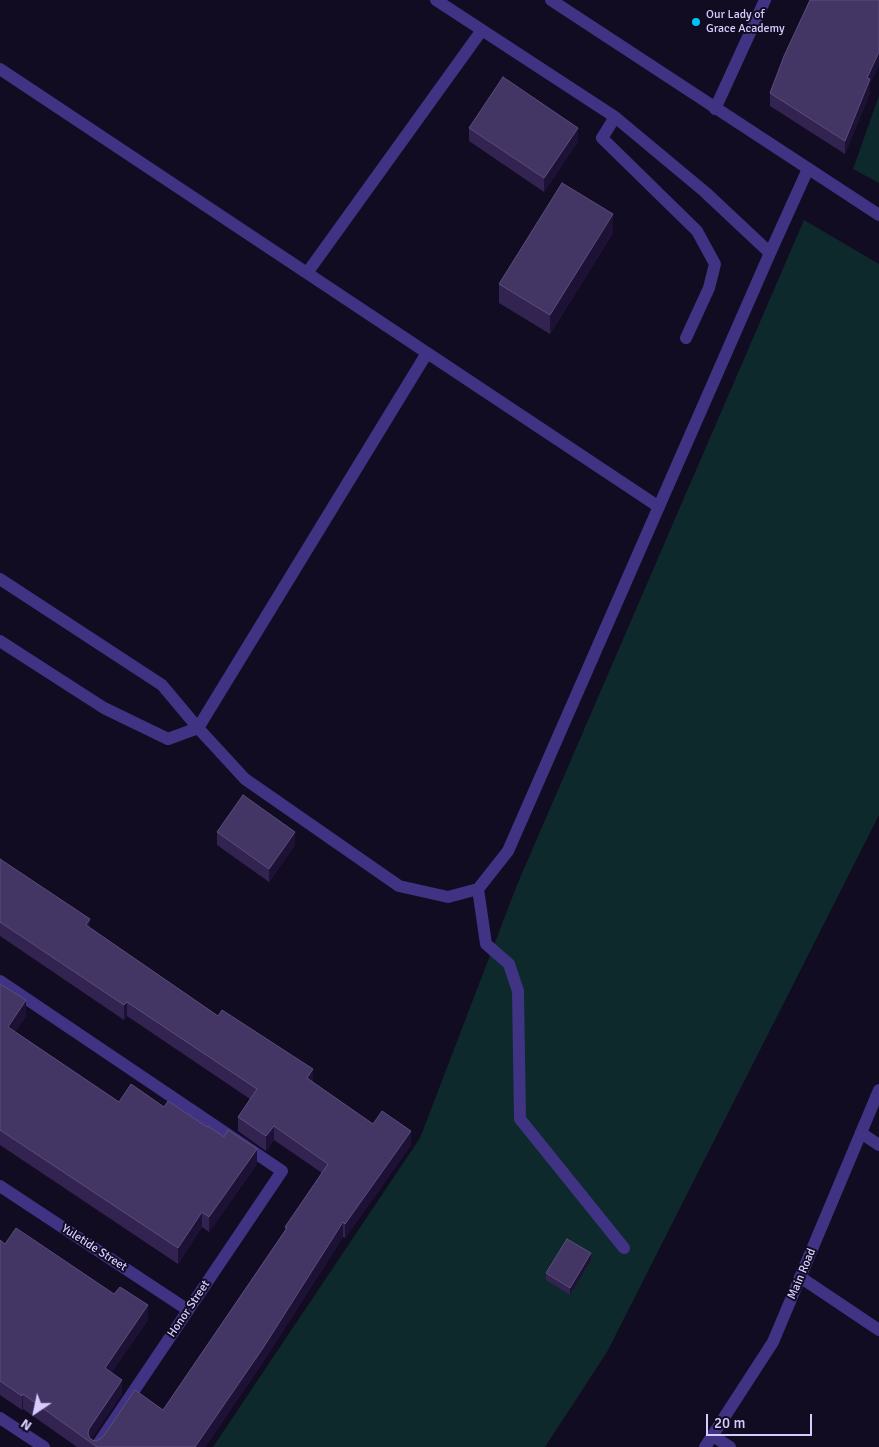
<!DOCTYPE html>
<style>
body{margin:0}
#map{position:relative;width:879px;height:1447px;overflow:hidden;background:#120c22;font-family:Signika,sans-serif}
canvas{display:block}
.north{position:absolute;left:10px;top:1387px;width:50px;height:50px;-webkit-text-stroke:4px #120c22;paint-order:stroke;rotate:214deg;font-size:14px;font-weight:700;line-height:20px;text-align:center;color:#d8ccff}
.north::after{content:'';display:block;margin:auto;width:18px;height:22px;background:#d8ccff;clip-path:polygon(50% 0,100% 100%,50% 72%,0 100%)}
.scale{position:absolute;left:706px;top:1414px;width:106px;height:22px;box-sizing:border-box;border:2px solid #d8ccff;border-top:0;padding-left:6px;font-size:15px;line-height:18px;white-space:nowrap;color:#d8ccff;-webkit-text-stroke:4px #120c22;paint-order:stroke}
</style>
<div id="map">
<canvas width="879" height="1447"></canvas>
<div class="north">N</div>
<div class="scale">20 m</div>
</div>
<script>
const c = document.querySelector('canvas').getContext('2d');
c.lineJoin = 'round';
function fill(path, color) { c.fillStyle = color; c.fill(path, 'evenodd'); }
const poly = rows => new Path2D(rows.map(r => 'M' + r).join(''));
function strokePath(path, color, width, dash) { c.strokeStyle = color; c.lineWidth = width; c.lineCap = dash ? 'butt' : 'round'; c.setLineDash(dash || []); c.stroke(path); }
function drawText(font, color, halo, rows, align = 'center') {
  c.font = font + ' Signika,sans-serif'; c.lineWidth = 4; c.setLineDash([]); c.textBaseline = 'middle'; c.strokeStyle = halo; c.fillStyle = color; for (const [text, x, y, turn = 0] of rows) {
    c.save(); c.translate(x, y); c.rotate((+turn || 0) * Math.PI / 180); c.textAlign = isNaN(turn) ? turn : align; if (halo) c.strokeText(text, 0, 0); c.fillText(text, 0, 0); c.restore();
  }
}
fill(poly([
 [879,96,879,183,853,169],
 [804,220,879,264,879,815,607,1352,545,1447,213,1447,420,1138,517,885]
]), '#0e292c');
strokePath(poly([
 [436,0,615,117,705,192,770,253],
 [0,69,659,507],
 [615,117,602,138,697,231,715,264,709,288,686,338],
 [307,273,482,30],
 [0,579,162,685,198,728,245,779,399,886,448,897,478,889,508,851,770,253,808,169],
 [0,641,104,708,168,739,198,728,427,353],
 [478,889,486,944,509,964,518,991,520,1119,624,1248]
]), '#403384', 12);
strokePath(poly([
 [715,109,765,0],
 [0,981,282,1171,96,1447],
 [861,1133,879,1145],
 [0,1186,188,1310],
 [800,1277,879,1330],
 [0,1418,44,1447],
 [713,1436,730,1447]
]), '#403384', 12);
strokePath(poly([
 [551,0,879,215],
 [705,1447,773,1342,879,1090]
]), '#403384', 12);
fill(poly([
 [870,84,870,93,845,154,770,106,770,93],
 [469,128,578,141,544,192,469,141],
 [613,233,550,334,499,303,499,284],
 [217,832,295,845,269,882,217,845],
 [0,859,90,928,373,1124,411,1145,345,1238,343,1237,263,1362,205,1447,77,1447,23,1409,22,1410,0,1395,0,1240,5,1244,148,1320,111,1373,122,1394,91,1439,96,1441,163,1410,285,1230,285,1227,322,1173,274,1140,266,1151,238,1131,238,1117,250,1099,127,1016,124,1020,0,936],
 [0,984,26,1016,15,1032,119,1102,164,1107,257,1164,209,1232,202,1227,178,1264,0,1145],
 [591,1260,570,1295,546,1280,546,1273]
]), '#322351');
fill(poly([
 [879,52,879,66,870,84,870,93,845,154,845,141,867,78],
 [578,128,578,141,544,192,544,178],
 [613,214,613,233,550,334,550,315],
 [295,832,295,845,269,882,269,869],
 [90,919,90,933,86,925],
 [26,1000,26,1016,8,1043,8,1027],
 [127,1002,127,1016,124,1020,124,1005],
 [313,1069,313,1083,307,1078],
 [274,1126,274,1140,266,1151,266,1136],
 [411,1131,411,1145,345,1238,345,1224],
 [257,1149,257,1164,209,1232,209,1217],
 [202,1212,202,1227,178,1264,178,1248],
 [343,1222,343,1237,263,1362,205,1447,195,1447],
 [591,1253,591,1260,570,1295,570,1288],
 [148,1305,148,1320,105,1382,105,1368],
 [122,1380,122,1394,89,1443,88,1433,89,1429],
 [23,1394,23,1409,22,1410,22,1396]
]), '#1d1236');
const building = poly([
 [810,0,879,0,879,52,867,78,870,79,845,141,770,93,784,56,810,0],
 [503,77,578,128,544,178,469,128,503,77],
 [562,183,613,214,550,315,499,284,562,183],
 [243,795,295,832,269,869,217,832,243,795],
 [0,859,90,919,86,925,218,1016,222,1010,313,1069,307,1078,373,1124,382,1111,411,1131,345,1224,343,1222,263,1348,195,1447,97,1447,23,1394,22,1396,0,1381,0,1240,5,1244,16,1228,114,1294,120,1287,148,1305,105,1368,122,1380,89,1429,88,1433,89,1437,92,1440,96,1441,103,1437,135,1390,163,1410,287,1228,285,1227,328,1164,274,1126,266,1136,238,1117,257,1089,127,1002,124,1005,0,922,0,859],
 [0,984,26,1000,8,1027,119,1102,131,1084,164,1107,168,1101,207,1127,208,1126,224,1137,228,1130,257,1149,209,1217,202,1212,178,1248,0,1130,0,984],
 [567,1239,591,1253,570,1288,546,1273,567,1239]
]);
fill(building, '#433564');
strokePath(building, '#5b4d7c', 1);
for (const [x, y, r, color] of [
 [696,22,5,"#00c2f7"]
]) { const dot = new Path2D(); dot.arc(x, y, r, 0, 2 * Math.PI); c.fillStyle = color; c.fill(dot); strokePath(dot, '#120c22', 2); }
drawText('12px', '#d8ccff', '#120c22', [
 ["Our Lady of",706,15],
 ["Grace Academy",706,29]
], 'left');
drawText('12px', '#d8ccff', '#120c22', [
 ["Yuletide Street",94,1248,33],
 ["Main Road",802,1274,-67],
 ["Honor Street",189,1309,-56]
]);
</script>
